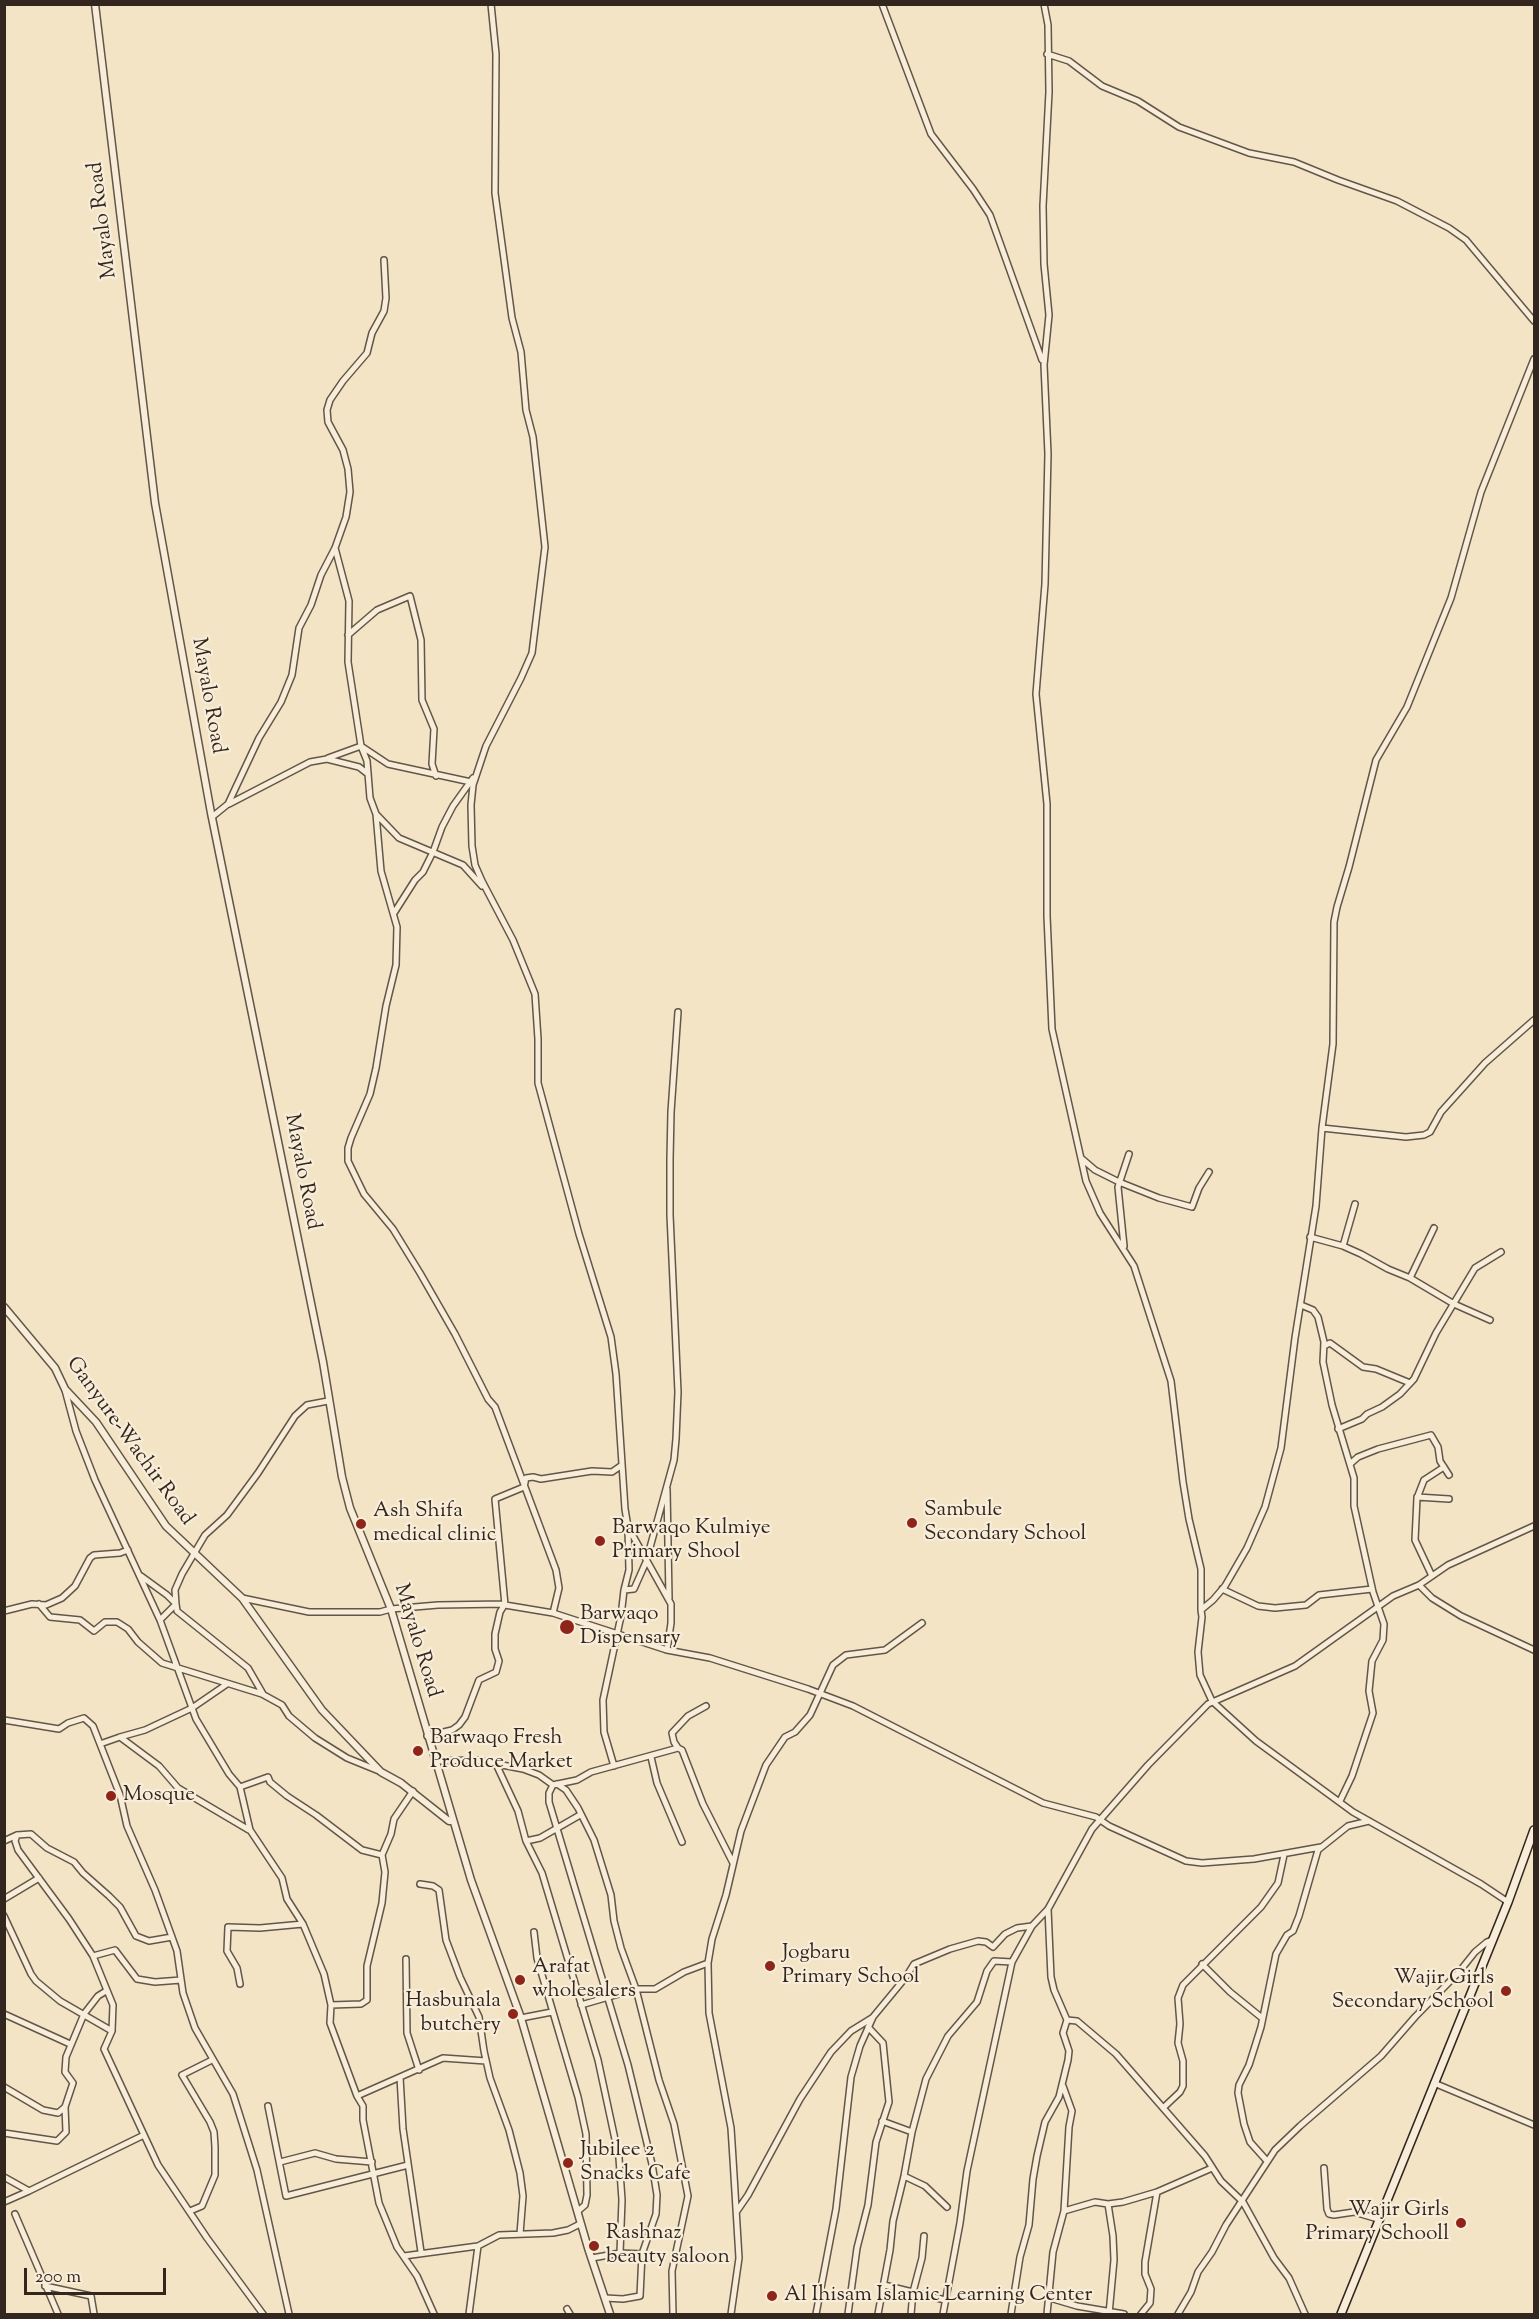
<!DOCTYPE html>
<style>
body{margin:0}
#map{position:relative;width:1539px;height:2319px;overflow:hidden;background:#f3e4c5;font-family:"Sorts Mill Goudy",serif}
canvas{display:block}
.frame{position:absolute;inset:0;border:6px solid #33261f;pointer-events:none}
.scale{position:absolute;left:24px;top:2268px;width:142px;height:27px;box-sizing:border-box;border:3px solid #33261f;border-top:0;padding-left:8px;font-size:18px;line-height:21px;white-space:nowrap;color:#33261f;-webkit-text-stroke:4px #f7edd9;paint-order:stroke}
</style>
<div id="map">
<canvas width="1539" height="2319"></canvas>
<div class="frame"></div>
<div class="scale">200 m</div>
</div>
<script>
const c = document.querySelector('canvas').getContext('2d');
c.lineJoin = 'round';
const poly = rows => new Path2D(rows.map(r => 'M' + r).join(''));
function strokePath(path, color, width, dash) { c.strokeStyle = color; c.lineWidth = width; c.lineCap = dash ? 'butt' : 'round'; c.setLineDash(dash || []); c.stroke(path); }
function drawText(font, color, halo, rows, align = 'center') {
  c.font = font + ' "Sorts Mill Goudy",serif'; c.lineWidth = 4.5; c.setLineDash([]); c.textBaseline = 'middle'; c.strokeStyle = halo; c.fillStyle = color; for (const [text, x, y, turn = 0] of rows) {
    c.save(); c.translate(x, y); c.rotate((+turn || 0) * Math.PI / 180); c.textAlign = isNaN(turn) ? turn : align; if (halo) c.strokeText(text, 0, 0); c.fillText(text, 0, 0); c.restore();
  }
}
const minor = poly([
 [491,4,496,54,495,193,512,318,521,352,526,410,533,437,545,547,532,653,521,678,486,746,473,785,471,805,472,846,475,865,482,881,513,940,535,994,538,1039,538,1083,579,1234,611,1337,616,1374,625,1509,628,1527,671,1604,671,1623,667,1650],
 [882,4,931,134,973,189,990,215,1042,360],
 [1044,4,1048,25,1049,92,1043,206,1044,264,1049,315,1044,365,1048,454,1045,584,1036,694,1047,804,1047,916,1052,1029,1086,1181,1100,1213,1134,1266,1171,1381,1183,1482,1189,1519,1201,1569,1201,1610],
 [1047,54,1069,61,1102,86,1138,101,1179,127,1249,153,1294,162,1338,180,1397,201,1449,228,1466,240,1534,321],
 [384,260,386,298,384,311,372,333,367,353,343,381,330,400,327,410,328,422,343,450,348,469,350,492,346,517,335,548,349,601,348,662,361,746,367,761,370,798,376,814,381,871,397,927,396,965,386,1006,376,1068,370,1094,351,1138,348,1148,348,1161,364,1194,393,1229,420,1273,455,1334,488,1399,495,1407,556,1570,559,1588,553,1613],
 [348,635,377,610,410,596,421,640,422,700,434,729,432,764,436,776],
 [328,758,361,746,388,764,471,782],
 [229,804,310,762,327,759,359,767,368,774],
 [376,814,399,838,463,865,482,886],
 [212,817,228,804,259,738,281,702,292,675,299,628,311,605,321,575,335,548],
 [394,913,415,880,423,872,433,852,442,827,453,806,473,778],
 [1322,1128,1406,1137,1424,1135,1430,1132,1441,1112,1485,1063,1534,1020],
 [1081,1158,1095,1170,1119,1182,1159,1198,1192,1207,1199,1188,1209,1172],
 [1310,1237,1343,1246,1361,1254,1388,1269,1410,1278,1454,1304,1490,1320],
 [1124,1246,1118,1187,1129,1154],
 [1343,1246,1355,1204],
 [1410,1278,1434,1228],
 [1301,1305,1313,1310,1318,1317,1324,1342,1323,1362,1332,1405,1354,1478,1354,1506,1373,1592,1384,1624,1383,1640,1372,1661,1369,1691,1373,1713,1352,1776,1340,1801],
 [1324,1346,1330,1343,1363,1367,1376,1369,1410,1383],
 [65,1390,76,1431,95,1480,160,1620,196,1719,229,1774,240,1787,250,1830,282,1878,287,1899,303,1924,324,1974,331,2005,330,2023,357,2096,363,2106,363,2120,379,2203,397,2247,417,2276,434,2314],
 [1338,1429,1362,1419,1367,1414,1382,1407,1400,1394,1414,1379,1436,1333,1475,1268,1501,1252],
 [1350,1464,1358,1457,1378,1449,1431,1435,1438,1447,1440,1461,1449,1475],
 [622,1465,612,1472,592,1471,541,1479,533,1477,526,1478,524,1487,495,1499,505,1605,553,1613,667,1650,710,1658,808,1689,853,1706,1043,1803,1096,1817,1109,1826,1186,1861,1202,1863,1254,1859,1321,1847],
 [667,1489,669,1598],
 [1417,1497,1449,1499],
 [141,1576,167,1595,176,1604,177,1611,248,1668,263,1694],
 [1432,1576,1415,1540,1417,1498,1424,1480,1444,1467],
 [1419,1585,1432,1598,1461,1616,1534,1650],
 [1222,1589,1258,1606,1275,1608,1306,1605,1319,1595,1372,1589],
 [624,1590,629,1570,628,1528],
 [242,1598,309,1612,380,1612,391,1609,438,1605,505,1604,500,1612,495,1634,495,1649,499,1661,496,1672,479,1680,465,1717,459,1725,452,1730,427,1736],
 [39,1604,50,1617,80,1620,94,1631,105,1622,117,1622,128,1629,138,1642,162,1663,262,1694,282,1705,289,1716,315,1738,347,1758,379,1771],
 [4,1611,32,1604,46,1605,62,1598,75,1586,90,1558,94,1555,120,1553,128,1550],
 [160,1620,176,1604,175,1590,182,1574,205,1535,227,1515,258,1473,295,1416,307,1405,328,1401],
 [4,1720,59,1729,68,1723,84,1718,93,1726,120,1795,127,1826,155,1890,177,1951,183,1993,195,2028,233,2094,257,2170,289,2314],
 [120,1737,145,1730,192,1708,227,1684],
 [100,1744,120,1737,159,1766,178,1788,249,1830],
 [678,1748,674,1742,672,1733,688,1716,706,1706],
 [651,1757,657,1783,682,1842],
 [434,1761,476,1760,523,1769,539,1775,553,1785],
 [496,1764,518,1811,526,1841,542,1873,598,2060,619,2158,622,2200,620,2253],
 [614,1766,604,1732,603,1700,621,1616,624,1590,634,1589,646,1562,674,1460,676,1439,678,1392,670,1215,670,1159,671,1112,678,1012],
 [557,1784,566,1790,578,1808,594,1840,611,1895,614,1921,621,1948,636,1989,659,2080,674,2124,688,2196,672,2271,673,2314],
 [240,1787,268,1777,270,1782,287,1796,316,1815,362,1850,382,1855],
 [17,1835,15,1841,18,1850,69,1919,93,1956,113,2005,112,2031,104,2049,158,2165,207,2238,263,2314],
 [4,1841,17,1835,31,1834,47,1848,74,1862,83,1873,109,1896,120,1907,136,1936,149,1941,172,1937],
 [526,1841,540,1838,580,1815],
 [420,1884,433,1886,439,1890,446,1940,460,1977,479,2017,484,2051,490,2078,509,2130,520,2173,523,2196,520,2234],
 [4,1899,39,1878],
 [1508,1902,1481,1884,1353,1812,1256,1741,1212,1701,1200,1675,1198,1652,1202,1617,1201,1610,1213,1600,1225,1586,1247,1548,1265,1507,1281,1448,1295,1338,1316,1206,1322,1128,1333,1044,1334,922,1337,907,1349,867,1376,760,1407,707,1451,598,1481,492,1534,359],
 [4,1916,31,1974,36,1981,60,2001,112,2031],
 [534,1932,537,1958,578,2097,586,2134,587,2195,585,2205,578,2211],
 [93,1956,115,1950,137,1979,155,1982,181,1980],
 [406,1959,407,2033,419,2070],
 [1202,1964,1230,1992,1262,2018],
 [240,1984,237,1968,227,1951,228,1927,260,1928,303,1924],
 [331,2005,361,2004,367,2000,367,1966,382,1903,385,1872,382,1855,391,1834,394,1819,413,1791],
 [581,2005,636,1989,655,1989,684,1972,708,1963],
 [4,2014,70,2044],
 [521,2018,552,2012],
 [1067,2020,1077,2021,1116,2054,1205,2156,1221,2181,1243,2202,1274,2258,1289,2278,1305,2314],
 [400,2077,403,2129,421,2252],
 [1434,2083,1534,2125],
 [4,2087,43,2110,58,2113,65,2107],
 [357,2096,443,2058,486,2061],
 [268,2106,286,2196,408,2165],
 [1163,2108,1180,2092,1183,2086,1183,2061,1178,2043,1180,2024,1178,1998,1183,1985,1261,1907,1278,1883,1284,1855],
 [882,2121,912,2132],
 [4,2133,57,2141,66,2132,65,2107,73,2083,65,2072,66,2057,84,2014,98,1996,106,1991],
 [1267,2161,1250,2142,1244,2124,1238,2093,1239,2085,1249,2065,1261,2027,1276,1954,1287,1935,1293,1931,1299,1916,1318,1850,1348,1826,1369,1821],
 [280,2162,315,2153,336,2159,372,2162],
 [1324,2168,1327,2209,1329,2214,1334,2215,1354,2212,1378,2219],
 [904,2176,925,2186,947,2207],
 [4,2177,29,2191,144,2135],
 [4,2202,29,2191],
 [1108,2204,1113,2236,1114,2260,1109,2314],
 [190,2211,202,2206,215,2175,215,2147,214,2132,210,2122,182,2075,212,2060],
 [737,2211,748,2195,800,2099,831,2052,851,2031,872,2018],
 [1064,2211,1095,2202,1108,2204,1123,2202,1157,2192,1212,2168],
 [15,2214,58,2314],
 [404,2256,478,2246,499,2235,553,2233,568,2230,580,2224],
 [592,2258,620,2253,642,2254],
 [884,2285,945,2300],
 [45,2286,91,2296,94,2314],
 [605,2298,623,2299,640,2296,642,2254,656,2214,657,2195,652,2164,628,2065,549,1802,549,1793,553,1785,577,1780,591,1772,678,1748,682,1750,703,1804,733,1863],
 [1050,2298,1077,2306,1124,2314],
 [567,2309,570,2314],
 [469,2314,478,2246],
 [731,2314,739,2258,733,2159,731,2128,709,2013,708,1963,712,1939,726,1895,741,1831,766,1765,785,1737,795,1732,810,1715,833,1665,846,1655,885,1650,922,1623],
 [816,2314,836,2209,851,2077,860,2046,873,2017,906,1977,914,1964,950,1949,978,1941,986,1942,993,1947,1005,1934,1017,1928,1032,1926],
 [848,2314,857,2248,868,2205,876,2142,889,2102,883,2043,868,2027],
 [878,2314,890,2250,893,2221,904,2176,912,2132,926,2079,948,2036,977,2002,987,1971,994,1961,1012,1962],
 [911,2314,913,2292,922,2258,924,2236],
 [943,2314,960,2223,967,2171,1012,1962,1032,1926,1048,1909,1092,1829,1148,1765,1208,1704,1295,1666,1393,1596,1419,1585,1448,1565,1534,1526],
 [1011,2314,1020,2257,1029,2225,1033,2179,1037,2156,1045,2122,1059,2097,1068,2060,1069,2051,1063,2033,1067,2020,1054,1990,1051,1977,1048,1909],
 [1047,2314,1053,2252,1064,2211,1069,2127,1072,2111,1063,2086],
 [1141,2314,1150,2303,1151,2289,1145,2274,1145,2262,1157,2192],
 [1178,2314,1191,2292,1198,2272,1212,2252,1226,2225,1275,2150,1300,2126,1381,2056,1415,2017,1459,1972,1475,1952,1487,1942,1492,1940]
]);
const tertiary = poly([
 [95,4,155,503,211,813,323,1362,342,1477,350,1508,391,1609,471,1880,521,2018,588,2248,610,2314],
 [4,1307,55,1368,65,1389,96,1422,166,1526,242,1598,322,1710,381,1772,401,1783,449,1821,453,1821]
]);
const secondary = poly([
 [1341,2314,1508,1902,1534,1830]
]);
strokePath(minor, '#635648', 8);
strokePath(tertiary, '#635648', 9);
strokePath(secondary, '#33261f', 10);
strokePath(minor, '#f7edd9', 5);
strokePath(tertiary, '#f7edd9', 6);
strokePath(secondary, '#f7edd9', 7);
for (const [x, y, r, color] of [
 [912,1523,6,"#8f2418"],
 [361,1524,6,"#8f2418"],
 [600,1541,6,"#8f2418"],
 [567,1627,8,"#8f2418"],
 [418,1751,6,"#8f2418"],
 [111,1796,6,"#8f2418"],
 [770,1966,6,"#8f2418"],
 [520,1980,6,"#8f2418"],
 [1506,1991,6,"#8f2418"],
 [513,2014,6,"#8f2418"],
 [568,2163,6,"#8f2418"],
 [1461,2223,6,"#8f2418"],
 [594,2246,6,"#8f2418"],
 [772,2296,6,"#8f2418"]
]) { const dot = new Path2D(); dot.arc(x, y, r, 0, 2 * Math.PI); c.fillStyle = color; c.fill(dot); strokePath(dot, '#f7edd9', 2); }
drawText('21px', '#33261f', '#f7edd9', [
 ["Mayalo Road",104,220,-97],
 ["Mayalo Road",207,696,80],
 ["Mayalo Road",301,1172,79],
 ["Ganyure-Wachir Road",129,1442,54],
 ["Mayalo Road",416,1641,73]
]);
drawText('21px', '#33261f', '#f7edd9', [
 ["Sambule",924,1511],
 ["Secondary School",924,1535],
 ["Ash Shifa",373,1512],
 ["medical clinic",373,1536],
 ["Barwaqo Kulmiye",612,1529],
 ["Primary Shool",612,1553],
 ["Barwaqo",580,1615],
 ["Dispensary",580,1639],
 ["Barwaqo Fresh",430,1739],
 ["Produce Market",430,1763],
 ["Mosque",123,1796],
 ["Jogbaru",782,1954],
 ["Primary School",782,1978],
 ["Arafat",532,1968],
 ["wholesalers",532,1992],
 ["Wajir Girls",1494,1979,"right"],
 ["Secondary School",1494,2003,"right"],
 ["Hasbunala",501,2002,"right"],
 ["butchery",501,2026,"right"],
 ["Jubilee 2",580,2151],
 ["Snacks Cafe",580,2175],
 ["Wajir Girls",1449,2211,"right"],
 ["Primary Schooll",1449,2235,"right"],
 ["Rashnaz",606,2234],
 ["beauty saloon",606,2258],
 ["Al Ihisam Islamic Learning Center",784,2296]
], 'left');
</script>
